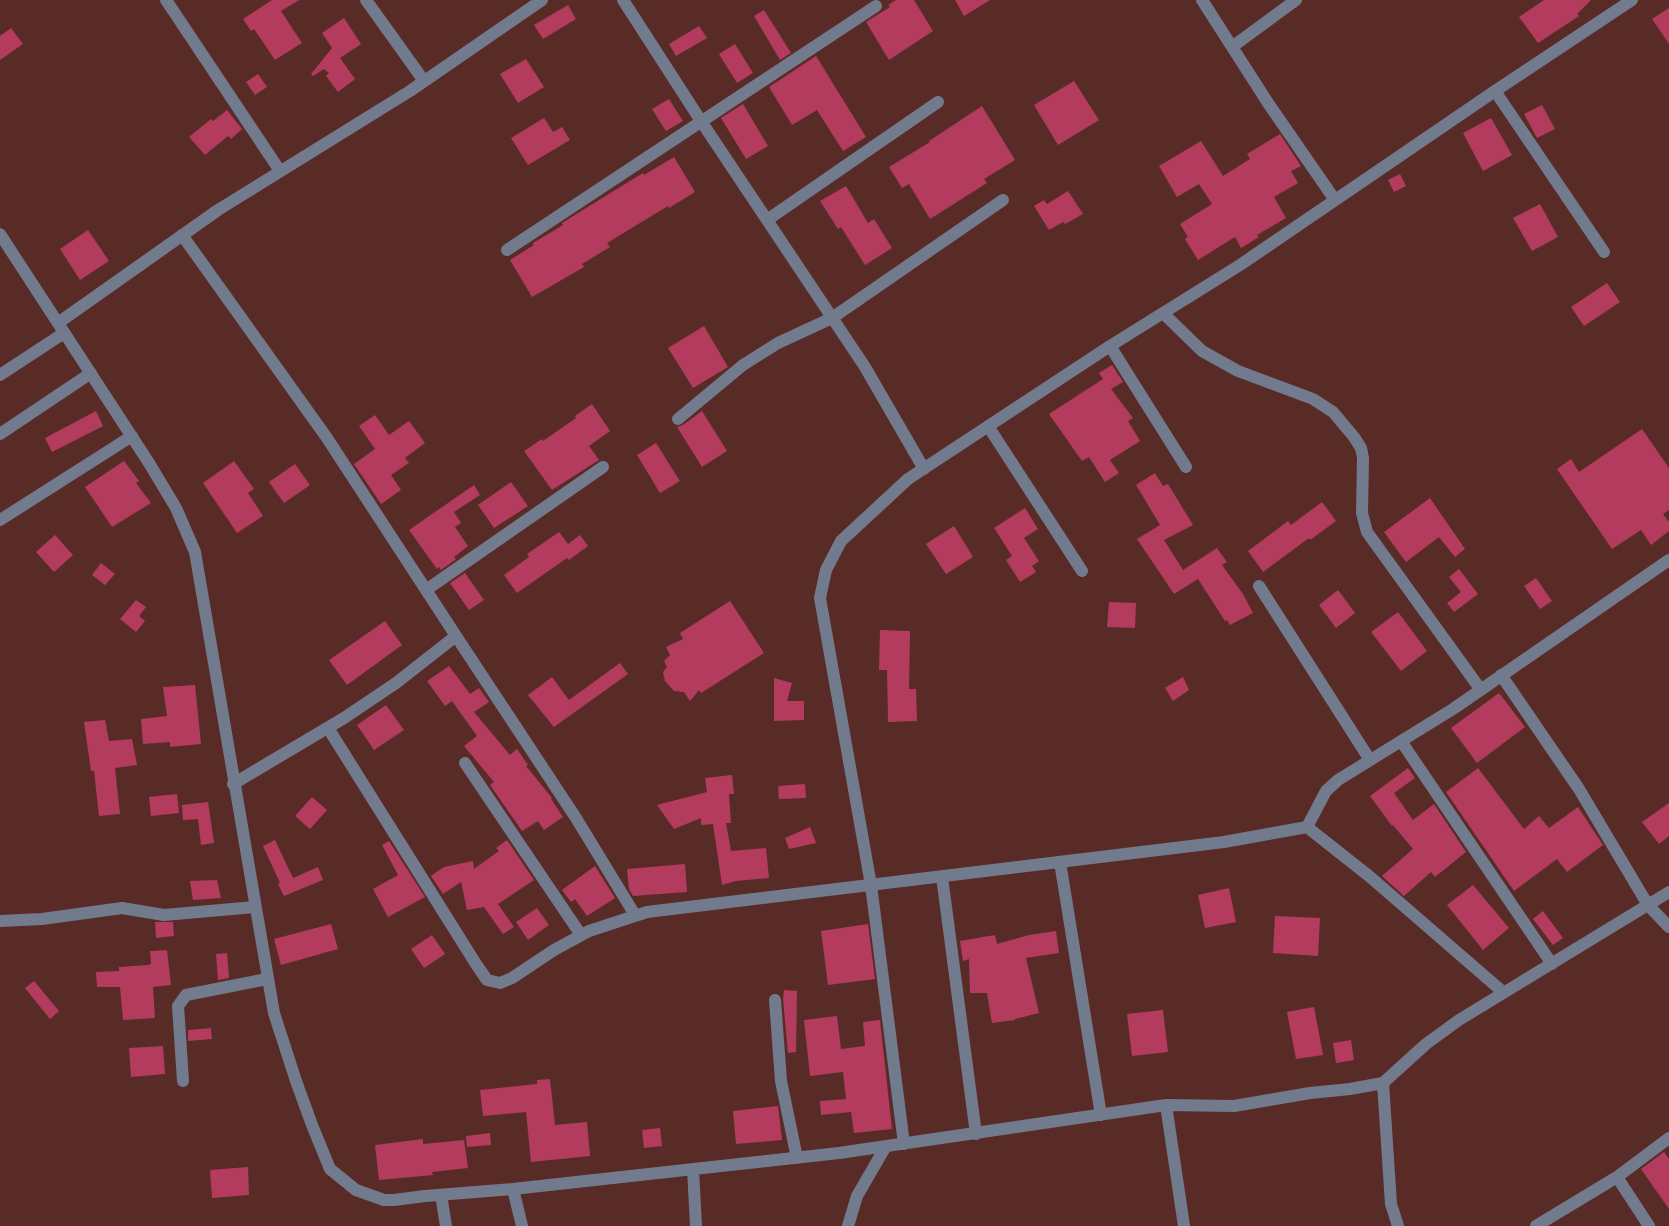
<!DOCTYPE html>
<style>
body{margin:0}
canvas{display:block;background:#582b27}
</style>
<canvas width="1669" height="1226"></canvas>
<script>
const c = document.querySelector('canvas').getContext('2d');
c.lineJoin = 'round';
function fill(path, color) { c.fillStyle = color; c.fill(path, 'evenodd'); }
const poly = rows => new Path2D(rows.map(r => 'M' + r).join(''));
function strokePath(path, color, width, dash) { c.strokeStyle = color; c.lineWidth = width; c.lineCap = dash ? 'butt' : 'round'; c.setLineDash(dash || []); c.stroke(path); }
fill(poly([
 [272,0,299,0,281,11,302,43,275,60,254,29,251,31,243,19],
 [896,0,914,0,933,31,889,60,866,22,890,7,888,5],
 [955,0,990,0,964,16],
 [1544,0,1591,0,1577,14,1579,16,1538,43,1519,17],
 [568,5,576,19,543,39,534,25],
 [1669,8,1669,44,1652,19],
 [764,10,791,53,780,60,754,16],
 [344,18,361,44,340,58,355,79,338,92,326,76,329,73,324,69,313,76,311,74,332,48,322,33],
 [699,26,707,38,676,56,669,44],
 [11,28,23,44,0,60,0,36],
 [735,44,753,73,737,83,719,54],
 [816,56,866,137,843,151,817,110,792,125,769,87],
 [526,59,544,87,518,103,500,74],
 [258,74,267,87,255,95,246,82],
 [1074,81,1099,120,1058,145,1034,105],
 [669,99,683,121,666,131,652,109],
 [743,104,768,146,746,159,721,118],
 [1542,105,1555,129,1537,138,1524,114],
 [982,106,1015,160,984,179,987,183,930,219,909,184,902,188,889,167,930,142,929,141],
 [227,110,242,129,231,139,228,136,205,155,189,137,211,119,213,121],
 [544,118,553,132,562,127,570,140,528,165,511,138],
 [1491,118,1512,155,1483,171,1463,133],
 [1280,134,1301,166,1291,171,1298,183,1274,197,1286,218,1257,235,1259,237,1241,248,1235,237,1198,260,1185,239,1188,237,1180,224,1212,204,1199,184,1177,197,1159,166,1201,141,1223,176,1250,159,1247,154],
 [674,157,695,192,669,208,668,206,607,243,610,247,582,264,584,267,532,297,510,260,534,245,533,243,563,225,562,223,586,208,643,173,644,175],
 [1400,174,1406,186,1394,192,1388,180],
 [846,186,868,223,874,219,892,248,865,265,841,227,838,229,820,201],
 [1068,191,1083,214,1065,224,1063,222,1049,230,1034,206,1044,200,1047,204],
 [1540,204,1558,237,1532,251,1513,218],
 [88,230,109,261,80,280,60,249],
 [1607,283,1620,302,1584,326,1571,307],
 [704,326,728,367,693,388,668,348],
 [1112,365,1123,382,1111,389,1133,418,1128,421,1140,441,1110,460,1119,473,1105,482,1089,457,1082,461,1049,414,1103,379,1099,373],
 [592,404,610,431,589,446,599,460,552,490,524,451,542,439,543,441,576,418,575,416],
 [96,411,103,426,52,452,45,438],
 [702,411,727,451,702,467,677,427,683,425],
 [375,415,389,435,409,421,425,443,405,458,409,463,391,475,401,490,381,504,354,464,375,449,359,426],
 [1642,429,1669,468,1669,510,1663,514,1669,522,1669,531,1651,545,1641,530,1612,549,1557,469,1571,459,1579,472],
 [656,443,680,481,660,493,637,455],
 [124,461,139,481,136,483,151,503,112,527,85,487],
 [234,461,254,489,248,493,263,516,237,533,203,483],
 [295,464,310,485,284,503,269,482],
 [1155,473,1163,486,1168,484,1193,525,1164,540,1183,570,1217,548,1227,562,1222,565,1243,594,1253,613,1230,625,1227,620,1225,621,1198,579,1174,594,1137,539,1160,525,1136,485],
 [511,482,528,506,494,528,478,505],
 [474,485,480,495,454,512,461,523,455,527,468,546,454,557,456,559,441,570,439,567,437,569,409,530],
 [1430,498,1465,549,1455,557,1439,537,1406,562,1384,532],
 [1322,502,1336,521,1310,540,1309,538,1263,572,1248,551,1288,521,1291,525],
 [1025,508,1038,529,1024,538,1039,561,1032,566,1036,572,1020,582,1006,560,1012,556,994,528],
 [954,526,973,557,946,574,926,544],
 [559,532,568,544,580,535,588,546,569,560,567,558,517,593,504,575,529,557,527,554],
 [55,535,73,555,54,572,36,552],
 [101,563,115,574,105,585,92,575],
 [1459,569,1478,594,1454,612,1447,603,1461,592,1449,577],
 [465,573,484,600,469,610,450,583],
 [1536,578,1552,601,1540,609,1524,586],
 [1338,590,1355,613,1336,628,1319,605],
 [136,600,146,607,139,616,145,621,136,632,120,619],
 [730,601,764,653,701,693,699,690,690,701,684,692,674,691,665,681,663,672,667,667,664,661,670,655,666,647,683,639,680,633],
 [1109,602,1136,603,1135,628,1107,627],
 [1398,612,1427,651,1401,671,1371,632],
 [385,621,402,645,347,685,329,660],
 [880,630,910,631,909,689,916,689,917,721,888,722,887,670,879,670],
 [620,663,628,674,554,727,528,695,552,677,569,700],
 [449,666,470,694,479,688,489,702,474,712,510,755,517,749,528,765,526,766,552,798,551,799,563,817,544,830,538,821,522,831,490,785,494,782,464,746,477,736,452,701,445,706,427,681],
 [1183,677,1189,690,1173,701,1165,688],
 [774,678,792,683,787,701,804,701,804,720,774,721],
 [195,685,201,744,170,747,170,742,143,744,141,719,167,716,163,687],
 [1499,693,1525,727,1477,763,1451,728],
 [386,705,404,730,374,750,357,725],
 [105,720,109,741,132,739,137,765,115,768,120,814,99,816,94,771,91,771,84,722],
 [1408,768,1415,778,1394,793,1413,820,1434,804,1466,852,1435,877,1431,872,1404,896,1382,876,1413,849,1393,825,1392,826,1370,796],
 [1478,768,1524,829,1539,816,1549,828,1578,807,1603,845,1567,872,1557,859,1514,891,1446,792],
 [732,775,734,794,729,794,731,823,726,823,731,851,766,848,769,878,736,881,722,885,713,824,701,825,701,818,674,829,657,805,707,792,705,778],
 [805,784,806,798,779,799,778,786],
 [177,794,179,813,151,816,149,797],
 [312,797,327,810,310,829,295,816],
 [208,802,214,843,201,845,198,819,183,820,182,805],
 [1669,803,1669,836,1659,844,1642,822],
 [810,827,816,843,789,849,785,838],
 [275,840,293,878,318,867,323,880,284,896,278,884,280,883,263,846],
 [507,840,534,880,498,904,514,927,503,934,484,907,467,910,461,882,443,894,431,876,444,867,473,861,474,869,499,851,496,848],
 [389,841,425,897,388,917,373,889,398,875,382,845],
 [685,864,687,892,633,896,629,889,627,869],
 [595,866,615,898,587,916,575,899,571,902,562,890],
 [217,880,221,898,193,900,190,881],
 [1473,885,1509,928,1483,950,1447,905],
 [1229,888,1236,922,1205,928,1198,895],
 [537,908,549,925,528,940,516,922],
 [1543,911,1563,938,1553,945,1533,919],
 [1275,916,1320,918,1318,956,1273,953],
 [155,922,173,922,174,936,156,938],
 [331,924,338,949,281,965,274,939],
 [868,924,875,979,828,985,821,931],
 [1056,931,1059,953,1026,958,1039,1013,1015,1019,1015,1020,992,1023,987,993,970,993,969,959,963,961,960,941,995,935,997,944,1029,935],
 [432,935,445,954,424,968,411,949],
 [167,950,171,985,153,987,155,1018,123,1020,120,987,97,987,96,972,119,971,119,967,148,965,151,964,150,951],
 [227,953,229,978,218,980,216,954],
 [34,981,59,1011,50,1019,25,988],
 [784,990,797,991,796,1052,788,1053,783,999],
 [1314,1007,1323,1055,1296,1059,1287,1012],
 [1163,1010,1168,1052,1132,1056,1127,1014],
 [837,1016,841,1049,865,1046,863,1022,880,1020,892,1129,854,1133,851,1112,821,1115,820,1101,846,1099,843,1072,810,1076,804,1020],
 [211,1028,212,1039,188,1041,188,1030],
 [1351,1040,1354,1060,1336,1063,1333,1043],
 [163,1046,165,1074,131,1077,129,1048],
 [550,1079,555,1125,587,1122,590,1156,531,1162,526,1112,483,1116,480,1090,537,1084,537,1080],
 [778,1106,782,1140,736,1144,733,1111],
 [660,1128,662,1146,644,1148,642,1130],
 [490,1133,491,1145,467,1147,466,1136],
 [423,1139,423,1144,464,1140,468,1168,432,1172,433,1175,379,1180,375,1145],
 [1664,1152,1669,1159,1669,1209,1641,1169],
 [248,1167,249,1195,212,1198,210,1170]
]), '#b33b5e');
strokePath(poly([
 [166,0,280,171],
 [366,0,424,81],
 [623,0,701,121,865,367,924,469],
 [1202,0,1268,103,1335,200],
 [1232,47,1296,0],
 [1495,91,1604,252],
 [767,220,938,102],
 [0,234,149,463,176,508,195,552,274,1013,296,1081,312,1125,330,1169,356,1190,384,1200,394,1200,425,1196,513,1189,839,1153,1166,1105,1234,1106,1310,1093,1350,1089,1383,1083,1426,1044,1459,1020,1669,892],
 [182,235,327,438,456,636,576,818,635,915],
 [507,250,876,6],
 [1163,313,1202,351,1238,371,1313,399,1333,412,1354,437,1361,448,1363,458,1362,513,1367,532,1481,690],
 [58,323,218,210,410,91,542,0],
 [1110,346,1186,467],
 [0,375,64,333],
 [678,419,743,365,778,343,832,318,1003,200],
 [988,426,1082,571],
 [0,434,91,373],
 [0,520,132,436],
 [1259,586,1370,760],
 [426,590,603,467],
 [1501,675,1579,789,1648,905,1669,927],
 [328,728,476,964,487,980,500,983,512,978,554,950,589,931,647,912,1224,842,1307,827,1369,876,1503,992],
 [1401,741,1552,964],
 [465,763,581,935],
 [233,784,344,718,396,683,456,636],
 [1307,827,1326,791,1338,780,1453,709,1669,560],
 [1060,862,1101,1115],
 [942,877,976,1134],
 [0,921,42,919,122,908,164,915,255,907],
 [775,1000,781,1081,797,1158],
 [183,1081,178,1006,186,995,267,979],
 [1383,1083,1391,1204,1398,1226],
 [1166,1105,1184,1226],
 [904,1144,871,885,820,598,826,570,841,541,908,479,1110,346,1240,265,1495,91,1632,0],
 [693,1169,696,1226],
 [1617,1177,1649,1226],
 [513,1189,522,1226],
 [441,1195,446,1226],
 [848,1226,857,1196,886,1146],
 [1536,1226,1617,1177,1669,1138]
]), '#727b8d', 12);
</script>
